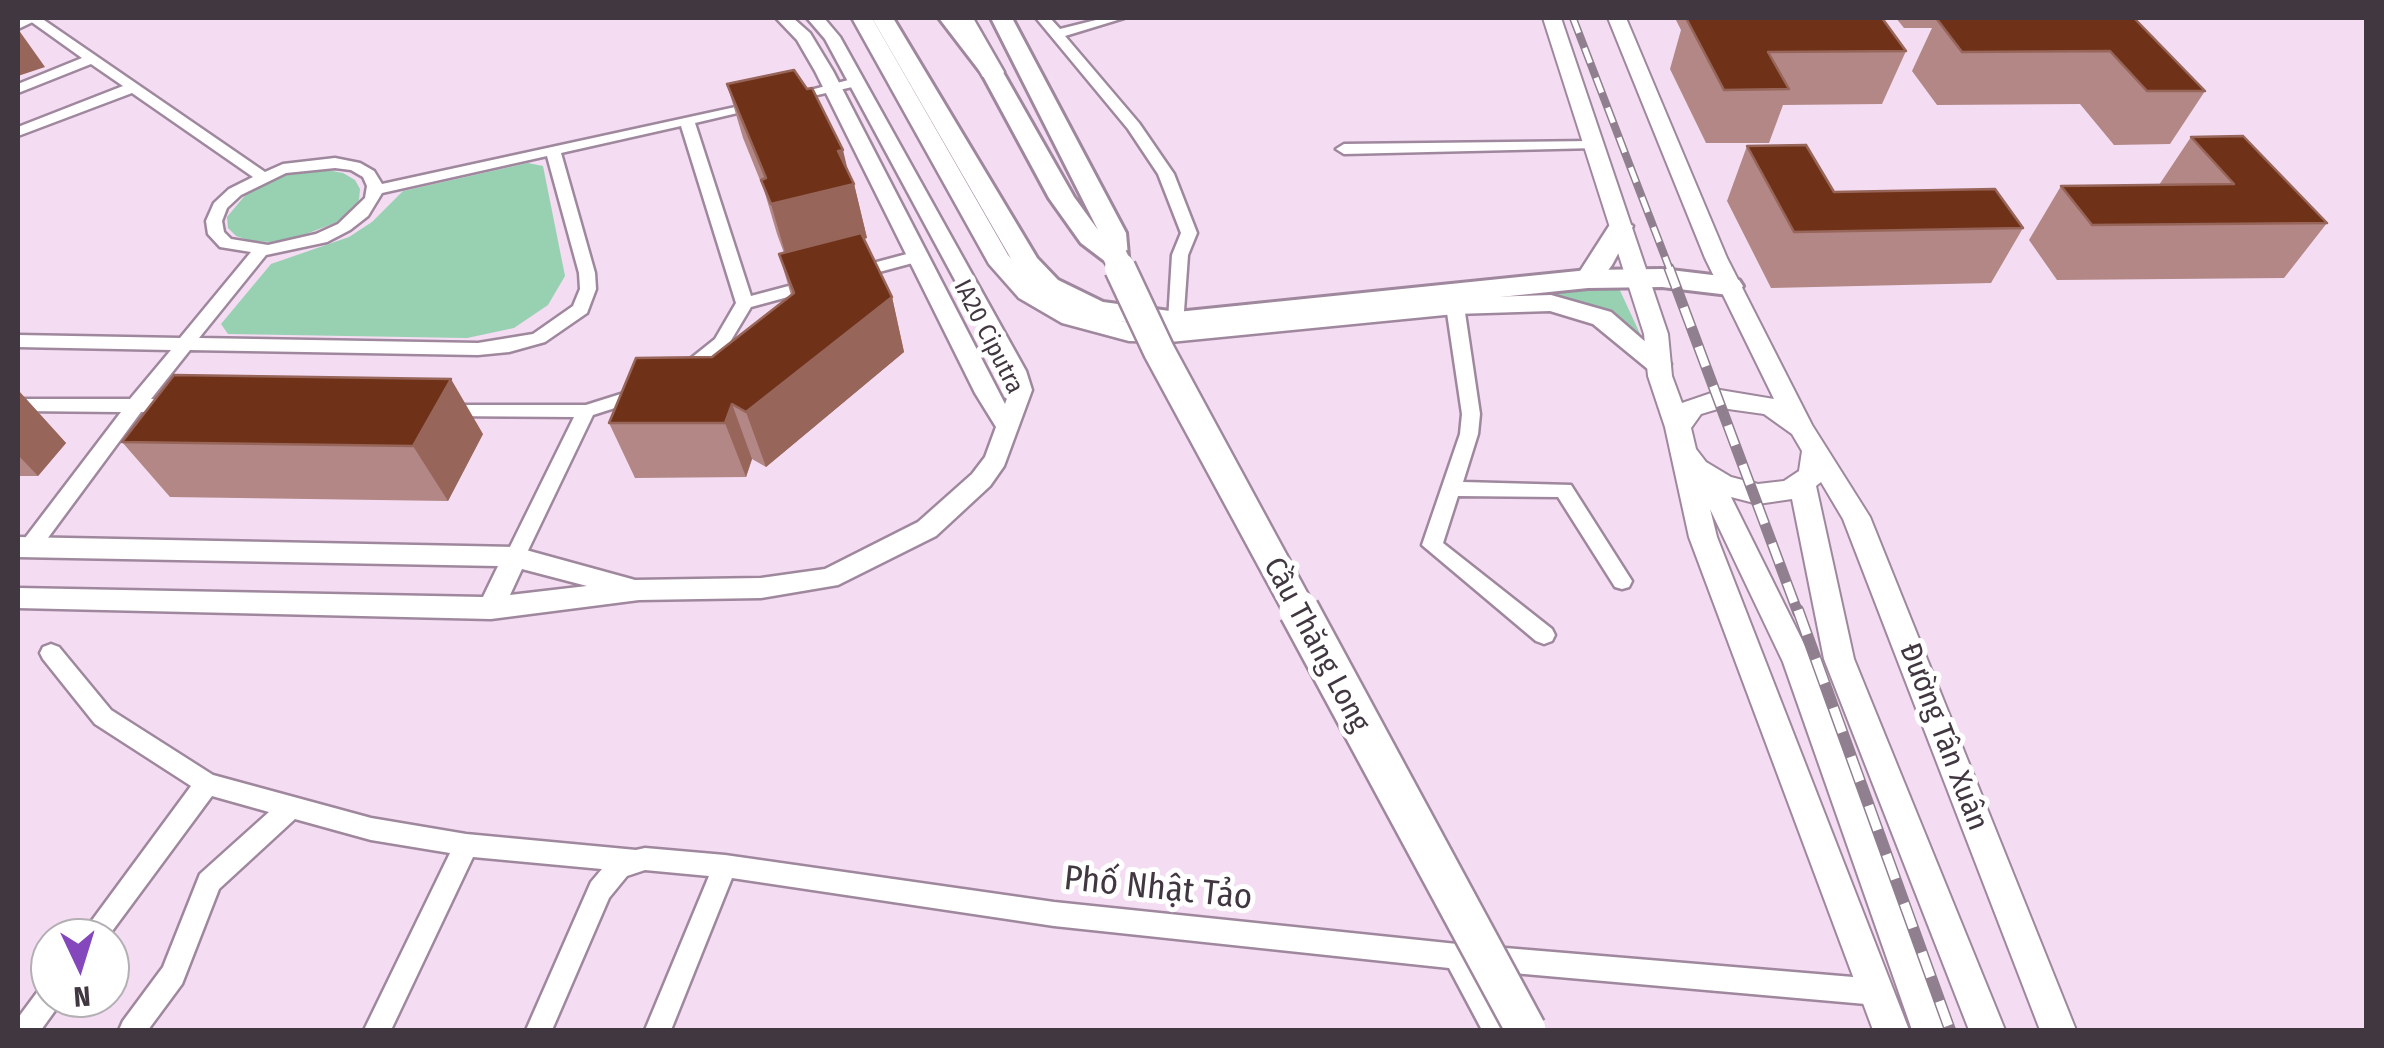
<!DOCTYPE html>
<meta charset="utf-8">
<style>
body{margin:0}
#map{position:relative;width:2384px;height:1048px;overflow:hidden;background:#f4dcf2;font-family:"Fira Sans Condensed",sans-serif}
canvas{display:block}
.frame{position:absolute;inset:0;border:20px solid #413740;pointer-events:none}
.north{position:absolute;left:30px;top:918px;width:100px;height:100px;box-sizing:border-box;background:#fff;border:2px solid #b3afb3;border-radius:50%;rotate:176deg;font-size:28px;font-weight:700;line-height:40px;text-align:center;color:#413740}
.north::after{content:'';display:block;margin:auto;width:35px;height:45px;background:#8447bc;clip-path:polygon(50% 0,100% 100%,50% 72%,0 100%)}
</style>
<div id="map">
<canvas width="2384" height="1048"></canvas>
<div class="frame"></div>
<div class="north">N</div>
</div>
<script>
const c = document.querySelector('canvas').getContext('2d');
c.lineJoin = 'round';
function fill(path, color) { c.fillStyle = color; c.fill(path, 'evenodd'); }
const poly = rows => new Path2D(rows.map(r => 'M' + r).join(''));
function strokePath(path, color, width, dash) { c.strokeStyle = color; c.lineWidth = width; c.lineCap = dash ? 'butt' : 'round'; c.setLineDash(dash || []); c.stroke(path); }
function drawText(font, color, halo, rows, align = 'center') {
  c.font = font + ' "Fira Sans Condensed",sans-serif'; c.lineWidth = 10; c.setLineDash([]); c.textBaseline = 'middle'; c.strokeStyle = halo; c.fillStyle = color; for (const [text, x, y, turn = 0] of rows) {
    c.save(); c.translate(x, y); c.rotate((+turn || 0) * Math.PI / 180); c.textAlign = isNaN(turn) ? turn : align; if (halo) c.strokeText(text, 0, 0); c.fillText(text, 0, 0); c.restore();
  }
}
fill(poly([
 [528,163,543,166,565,276,548,305,514,328,467,338,228,334,221,324,271,264,349,237,372,222,403,191],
 [327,170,343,173,355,180,360,189,359,200,350,212,335,223,293,239,271,242,251,241,236,236,228,228,227,217,247,193,285,175],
 [1617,284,1642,338,1625,321,1595,306,1542,291]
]), '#97d1b2');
const minor = poly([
 [26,18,41,18,265,172,283,164,335,158,360,163,374,171,382,184,763,101,763,107,695,123,751,296,815,279,823,284,821,288,751,307,727,347,692,375,680,375,677,371,680,367,715,339,736,303,681,126,561,153,595,273,596,289,587,313,545,342,509,352,478,355,190,350,151,399,182,401,184,406,182,411,141,412,36,554,22,554,19,548,22,542,121,412,18,411,18,399,130,399,171,350,18,347,18,335,180,338,251,252,220,247,208,234,206,221,214,203,229,189,253,177,132,93,18,136,18,127,123,86,91,64,18,93,18,84,82,58,26,18],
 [547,156,579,273,580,289,573,306,533,334,478,343,199,338,266,255,327,242,350,230,368,216,382,193,547,156],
 [335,168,351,170,363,177,367,186,365,198,338,224,316,234,268,245,231,239,224,232,222,221,227,208,241,195,286,173,335,168],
 [1036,18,1050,18,1060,29,1104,18,1124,18,1065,36,1139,123,1174,174,1197,233,1188,255,1183,325,1171,325,1168,321,1172,255,1181,233,1158,174,1128,129,1036,18],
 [856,78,863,82,861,85,791,101,784,97,856,78],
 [1592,141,1599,145,1597,148,1344,154,1336,149,1344,144,1592,141],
 [918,251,926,256,924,260,853,279,845,274,847,270,918,251],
 [1455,300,1464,306,1480,414,1478,434,1463,482,1571,485,1632,581,1629,587,1622,589,1615,587,1558,497,1458,496,1443,543,1552,629,1555,635,1552,641,1544,644,1536,641,1422,545,1460,434,1462,414,1446,306,1455,300],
 [643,387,652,393,649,397,593,415,522,563,508,563,505,557,574,417,444,416,435,410,437,405,586,405,643,387],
 [51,644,59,647,111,710,213,775,371,818,466,834,636,850,645,848,725,855,1054,902,1457,944,1877,979,1886,983,1890,992,1886,1001,1877,1005,1479,970,1509,1030,1482,1030,1449,968,1054,926,732,878,671,1030,645,1030,709,876,645,870,627,876,609,898,552,1030,526,1030,591,882,602,869,473,857,391,1030,364,1030,450,853,371,840,295,819,219,889,182,984,148,1030,119,1030,123,1021,163,967,200,874,269,812,212,796,107,938,79,938,191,786,95,724,43,659,40,653,43,647,51,644],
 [50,983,50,998,62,998,59,1005,41,1030,18,1030,18,1018,41,987,50,983]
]);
const tertiary = poly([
 [18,18,41,18,18,29,18,18],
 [776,18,793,18,810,33,833,71,1005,404,1010,390,1004,371,825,39,807,18,824,18,840,37,1026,371,1032,390,1004,466,990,486,936,536,838,585,761,598,639,600,491,619,18,608,18,588,483,597,498,566,18,557,18,537,515,547,635,580,761,578,825,569,918,522,972,474,985,457,996,427,975,393,815,71,797,40,776,18],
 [522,569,587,586,510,595,522,569]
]);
const secondary = poly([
 [1543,18,1561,18,1668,334,1672,376,1682,403,1720,390,1774,399,1705,258,1608,18,1626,18,1727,258,1812,425,1870,517,2076,1030,2040,1030,1843,519,1821,482,1816,486,1854,659,2005,1030,1969,1030,1824,659,1792,499,1758,504,1731,497,1813,662,1948,1030,1912,1030,1783,662,1710,509,1717,537,1909,1030,1873,1030,1689,537,1665,427,1648,376,1644,334,1543,18],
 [1721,408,1764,414,1792,434,1802,451,1799,471,1784,481,1758,484,1731,477,1706,462,1696,449,1691,428,1701,414,1721,408]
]);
const primary = poly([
 [852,18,872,18,1008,255,1037,286,1080,311,1129,323,1170,324,1455,298,1551,295,1611,312,1671,364,1667,370,1658,373,1649,370,1593,324,1550,311,1455,314,1170,342,1129,341,1062,323,1019,298,989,264,852,18],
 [1621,219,1633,226,1612,265,1597,285,1579,285,1575,279,1609,226,1621,219]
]);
const trunk = poly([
 [872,18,893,18,1037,258,1058,280,1103,302,1177,312,1588,270,1662,269,1729,277,1739,280,1743,286,1739,292,1729,295,1662,287,1588,288,1177,330,1087,316,1038,292,1017,269,872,18],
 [939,18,960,18,1000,67,1074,197,1098,230,991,18,1012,18,1126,233,1128,256,1124,262,1106,262,1081,243,1049,198,982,74,939,18]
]);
const motorway = poly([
 [950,18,973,18,1004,72,1001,77,983,77,950,18]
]);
strokePath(minor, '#9f889d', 5);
strokePath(tertiary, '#9f889d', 5);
strokePath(secondary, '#9f889d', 4);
strokePath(primary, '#9f889d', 5);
strokePath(trunk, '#9f889d', 6);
strokePath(motorway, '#9f889d', 5);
fill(minor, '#fff');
fill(tertiary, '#fff');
fill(secondary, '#fff');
fill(primary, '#fff');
fill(trunk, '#fff');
fill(motorway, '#fff');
const railFar2 = poly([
 [1573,18,1670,270]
]);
const railFar1 = poly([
 [1669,268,1798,613]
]);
const rail = poly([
 [1798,610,1950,1030]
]);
strokePath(railFar2, '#90808f', 8);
strokePath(railFar1, '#90808f', 11);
strokePath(rail, '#90808f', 12);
strokePath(railFar2, '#fff', 5, [16]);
strokePath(railFar1, '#fff', 8, [21]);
strokePath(rail, '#fff', 9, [26]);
const trunkBridgeFar2 = poly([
 [1115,256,1122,270]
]);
const trunkBridgeFar1 = poly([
 [1120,268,1159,351,1301,613]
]);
const trunkBridge = poly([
 [1299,610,1526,1030]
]);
strokePath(trunkBridgeFar2, '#9f889d', 28, []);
strokePath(trunkBridgeFar1, '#9f889d', 35, []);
strokePath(trunkBridge, '#9f889d', 44, []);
strokePath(trunkBridgeFar2, '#fff', 24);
strokePath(trunkBridgeFar1, '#fff', 30);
strokePath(trunkBridge, '#fff', 39);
fill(poly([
 [1675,18,1882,18,1906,51,1882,104,1783,105,1769,143,1706,143,1670,69,1681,30],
 [1896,18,2134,18,2205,91,2170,144,2114,145,2080,104,1937,105,1912,71,1932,28,1904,28],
 [727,84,848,170,854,184,867,238,864,239,892,297,904,352,766,467,752,459,746,477,635,478,609,423,712,357,791,295,779,254,784,253,777,234,764,190,743,138],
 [2191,137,2327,223,2284,278,2057,280,2029,240,2061,186,2159,185],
 [1747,146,1834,192,2023,228,1991,283,1771,288,1727,201],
 [18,390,66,443,38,476,18,476],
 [483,434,448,501,170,497,122,442]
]), '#b28785');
fill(poly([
 [18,29,45,67,18,76],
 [843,150,851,184,854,184,867,238,787,259,771,204,838,151],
 [892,297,904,352,766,467,746,412],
 [451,379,483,434,448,501,413,446],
 [18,390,66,443,38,476,18,455],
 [732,404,752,459,746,477,725,423]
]), '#976559');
const building = poly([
 [1686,18,1882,18,1906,51,1768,52,1789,89,1724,90,1686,18],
 [1936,18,2134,18,2205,91,2147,91,2110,51,1962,52,1936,18],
 [794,70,807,89,812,88,843,150,838,151,854,184,771,204,761,180,766,178,727,84,794,70],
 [2243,136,2327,223,2092,225,2061,186,2234,184,2191,137,2243,136],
 [1806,145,1834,192,1995,189,2023,228,1794,232,1747,146,1806,145],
 [861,233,892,297,746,412,732,404,725,423,609,423,636,358,712,357,794,293,779,254,861,233],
 [174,375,451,379,413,446,122,442,174,375]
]);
fill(building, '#6f3218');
strokePath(building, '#976559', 2.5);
drawText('25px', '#413740', '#fff', [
 ["IA20 Ciputra",988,337,63]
]);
drawText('30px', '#413740', '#fff', [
 ["Cầu Thăng Long",1316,645,62],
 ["Đường Tân Xuân",1943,737,69]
]);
drawText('35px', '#413740', '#fff', [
 ["Phố Nhật Tảo",1158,889,6]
]);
</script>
